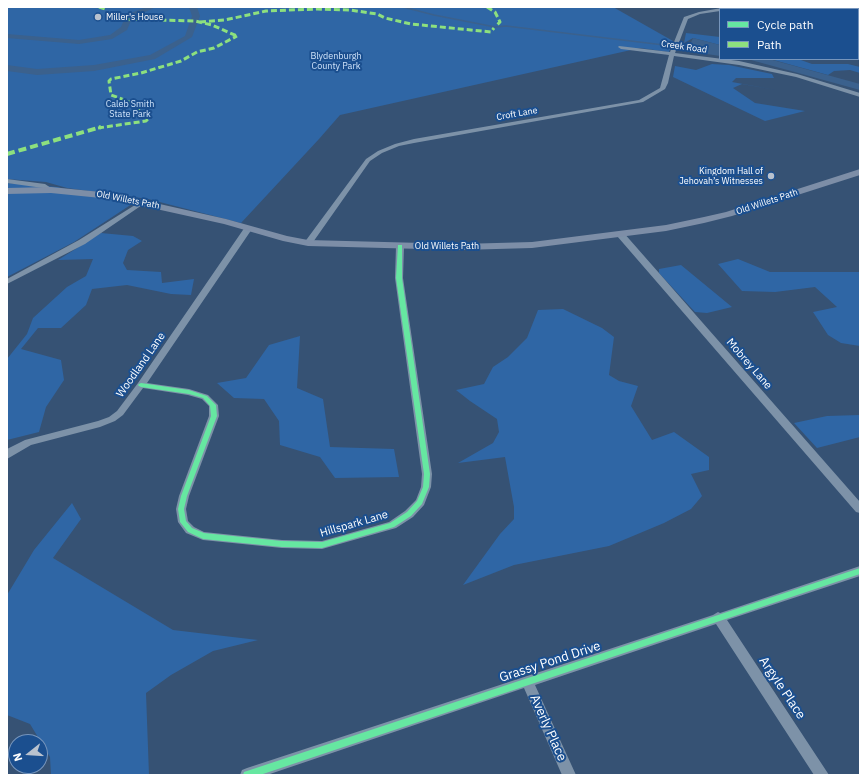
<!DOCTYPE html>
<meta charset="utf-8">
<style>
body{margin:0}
#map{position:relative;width:867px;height:782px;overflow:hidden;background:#365274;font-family:"IBM Plex Sans",sans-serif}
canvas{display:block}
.frame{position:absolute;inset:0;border:8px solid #fff;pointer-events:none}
.legend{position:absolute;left:719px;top:8px;width:140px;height:52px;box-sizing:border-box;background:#1b4f8f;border:1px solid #7695bc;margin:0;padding:5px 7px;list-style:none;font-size:12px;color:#fff}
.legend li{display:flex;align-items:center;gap:8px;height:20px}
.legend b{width:20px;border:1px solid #7695bc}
.north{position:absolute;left:8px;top:734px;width:40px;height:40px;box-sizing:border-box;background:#1b4f8f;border:1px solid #7695bc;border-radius:50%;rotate:253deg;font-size:11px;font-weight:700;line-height:16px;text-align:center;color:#fff}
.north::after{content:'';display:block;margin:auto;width:14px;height:18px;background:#b9c2ce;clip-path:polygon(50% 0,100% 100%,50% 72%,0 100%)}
</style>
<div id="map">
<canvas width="867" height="782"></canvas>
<div class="frame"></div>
<ul class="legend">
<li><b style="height:5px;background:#66e7a1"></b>Cycle path</li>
<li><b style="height:5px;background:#8de07e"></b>Path</li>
</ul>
<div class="north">N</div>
</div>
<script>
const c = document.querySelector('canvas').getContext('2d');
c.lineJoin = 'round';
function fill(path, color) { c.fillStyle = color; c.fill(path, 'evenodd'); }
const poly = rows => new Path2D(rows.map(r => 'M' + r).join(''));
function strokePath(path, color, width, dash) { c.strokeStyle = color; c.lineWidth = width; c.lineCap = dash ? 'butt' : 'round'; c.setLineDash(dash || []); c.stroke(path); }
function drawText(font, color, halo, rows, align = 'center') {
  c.font = font + ' "IBM Plex Sans",sans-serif'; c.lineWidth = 4; c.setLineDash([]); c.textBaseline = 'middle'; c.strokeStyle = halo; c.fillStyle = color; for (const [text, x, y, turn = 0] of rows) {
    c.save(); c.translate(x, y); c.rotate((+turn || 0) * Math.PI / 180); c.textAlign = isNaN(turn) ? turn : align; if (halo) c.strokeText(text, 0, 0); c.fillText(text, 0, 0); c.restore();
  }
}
fill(poly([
 [7,7,613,7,673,41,669,52,640,48,340,115,319,139,241,223,148,199,67,188,46,182,7,179],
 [686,33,720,37,720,45,693,38,684,43],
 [770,59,798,59,812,64,848,64,860,67,860,73,850,70,834,71,828,75],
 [712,64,729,65,772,74,774,78,736,78,732,82,776,90,742,84,733,88,755,103,805,111,765,121,673,77,675,66,696,70],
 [7,183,57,187,132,204,74,242,7,277],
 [101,233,133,236,142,241,128,250,123,263,127,270,161,272,162,283,194,279,191,295,171,294,127,285,92,289,86,305,61,328,38,328,21,349,61,360,64,380,46,407,39,432,7,440,7,359,27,334,33,318,67,287,86,276,93,259,58,260],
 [738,259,770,272,860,272,860,346,841,343,828,335,813,312,837,307,815,287,775,292,742,291,718,264],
 [681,265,732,307,707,313,695,312,659,273,659,269],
 [563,309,602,328,614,337,609,375,619,381,638,386,631,406,652,440,674,432,709,457,709,470,691,474,702,496,691,509,664,523,609,546,514,565,463,585,500,534,514,519,514,507,505,457,458,463,493,443,499,432,497,419,470,401,456,390,484,384,493,367,508,357,527,338,538,310],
 [300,336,297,388,323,399,330,447,394,449,399,477,335,478,320,457,280,445,279,421,264,399,234,398,217,383,246,378,269,345],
 [860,415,860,437,817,448,794,423,827,416],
 [72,503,81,519,53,558,173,630,258,640,213,651,171,675,146,693,149,775,51,775,50,757,30,724,7,715,7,595,34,550]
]), '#2f66a5');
fill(poly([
 [693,38,720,45,720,56,687,51],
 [741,59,769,59,860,84,860,90,751,60]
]), '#3b618d');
strokePath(poly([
 [403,7,434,15,495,27,506,26,664,45]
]), '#3b618d', 1.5);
fill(poly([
 [146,7,156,7,132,18,127,30,112,39,79,44,7,38,7,34,79,40,110,35,121,27,126,15,146,7],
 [189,7,197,7,200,16,192,37,155,59,94,71,37,75,7,71,7,65,37,69,94,65,150,55,185,36,192,16,189,7]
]), '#3b618d');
fill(poly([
 [727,7,739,7,733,9,720,9,720,11,700,14,688,19,675,53,739,61,797,74,860,93,860,97,796,77,739,65,674,56,668,83,665,89,643,102,414,143,399,146,382,153,370,161,311,245,308,245,304,243,366,159,378,151,395,144,414,139,639,100,660,88,669,55,621,49,618,47,619,46,670,52,684,17,699,12,727,7],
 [7,179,45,184,54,190,51,192,43,188,7,183,7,179],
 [143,200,145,201,145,203,85,244,7,284,7,279,79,240,143,200],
 [245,227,251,227,252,229,147,383,189,389,208,395,218,405,219,416,189,496,186,509,188,521,194,527,204,532,282,540,322,541,389,522,405,511,416,500,421,487,422,474,395,278,396,246,400,244,404,246,403,278,432,474,431,487,424,505,413,517,396,528,322,549,282,548,203,540,186,533,178,522,176,509,179,496,209,416,209,406,202,399,188,395,143,388,123,415,115,421,100,427,31,445,7,459,7,449,25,440,98,421,109,417,117,411,138,383,245,227],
 [617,232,623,232,860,502,860,513,856,512,617,236,617,232],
 [860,566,860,576,727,620,829,775,814,775,716,624,535,685,576,775,562,775,524,688,267,775,240,775,242,770,247,768,713,615,718,612,720,613,860,566]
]), '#7d92a8');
fill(poly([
 [860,169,860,175,732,216,704,223,666,231,532,248,461,250,308,246,283,241,224,224,111,199,51,193,7,194,7,188,51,187,111,193,226,219,287,236,308,240,461,244,532,242,666,225,704,217,726,212,860,169]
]), '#7d8ea7');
strokePath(poly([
 [99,7,105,9],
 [487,7,495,12,500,22,496,26],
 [117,14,124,19,195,21,212,25,237,36],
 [200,22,225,20,266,11,317,9,350,10,377,14,385,18,411,24,491,32,494,28],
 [98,128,146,121,148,119,130,102,111,95,109,81,111,79,141,73,181,61,197,52,214,48,237,36]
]), '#8de07e', 3, [6, 3]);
strokePath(poly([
 [7,154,101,127]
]), '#8de07e', 4, [8, 4]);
fill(poly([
 [398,245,402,245,402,278,430,474,429,487,422,504,411,516,394,527,322,548,282,547,203,539,188,532,180,522,178,509,181,496,211,416,210,406,203,398,189,394,141,387,139,386,138,385,139,384,141,383,189,390,207,396,216,405,217,416,187,496,184,509,186,521,192,528,204,533,282,541,322,542,390,523,407,512,417,501,423,487,424,474,396,278,398,245],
 [860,568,860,574,260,775,243,775,244,772,247,771,860,568]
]), '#66e7a1');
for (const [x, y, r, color] of [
 [98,17,4,"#b9c2ce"],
 [771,176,4,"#b9c2ce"]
]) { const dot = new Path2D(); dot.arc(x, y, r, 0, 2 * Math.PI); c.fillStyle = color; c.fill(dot); strokePath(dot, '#1b4f8f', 1.5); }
drawText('9px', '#fff', '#1b4f8f', [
 ["Miller's House",106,17],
 ["Kingdom Hall of",763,171,"right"],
 ["Jehovah’s Witnesses",763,181,"right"]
], 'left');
drawText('9px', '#fff', '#1b4f8f', [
 ["Creek Road",684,47,8],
 ["Croft Lane",517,114,-10],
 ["Old Willets Path",128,200,11],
 ["Old Willets Path",767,202,-18],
 ["Old Willets Path",447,246]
]);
drawText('9px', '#cfe3fa', '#1b4f8f', [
 ["Blydenburgh",336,56],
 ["County Park",336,66],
 ["Caleb Smith",130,104],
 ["State Park",130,114]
]);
drawText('11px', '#fff', '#1b4f8f', [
 ["Mobrey Lane",749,364,49],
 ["Woodland Lane",141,365,-55],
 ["Hillspark Lane",354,524,-16]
]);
drawText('13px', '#fff', '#1b4f8f', [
 ["Grassy Pond Drive",550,662,-18],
 ["Argyle Place",782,688,56],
 ["Averly Place",548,728,66]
]);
</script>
